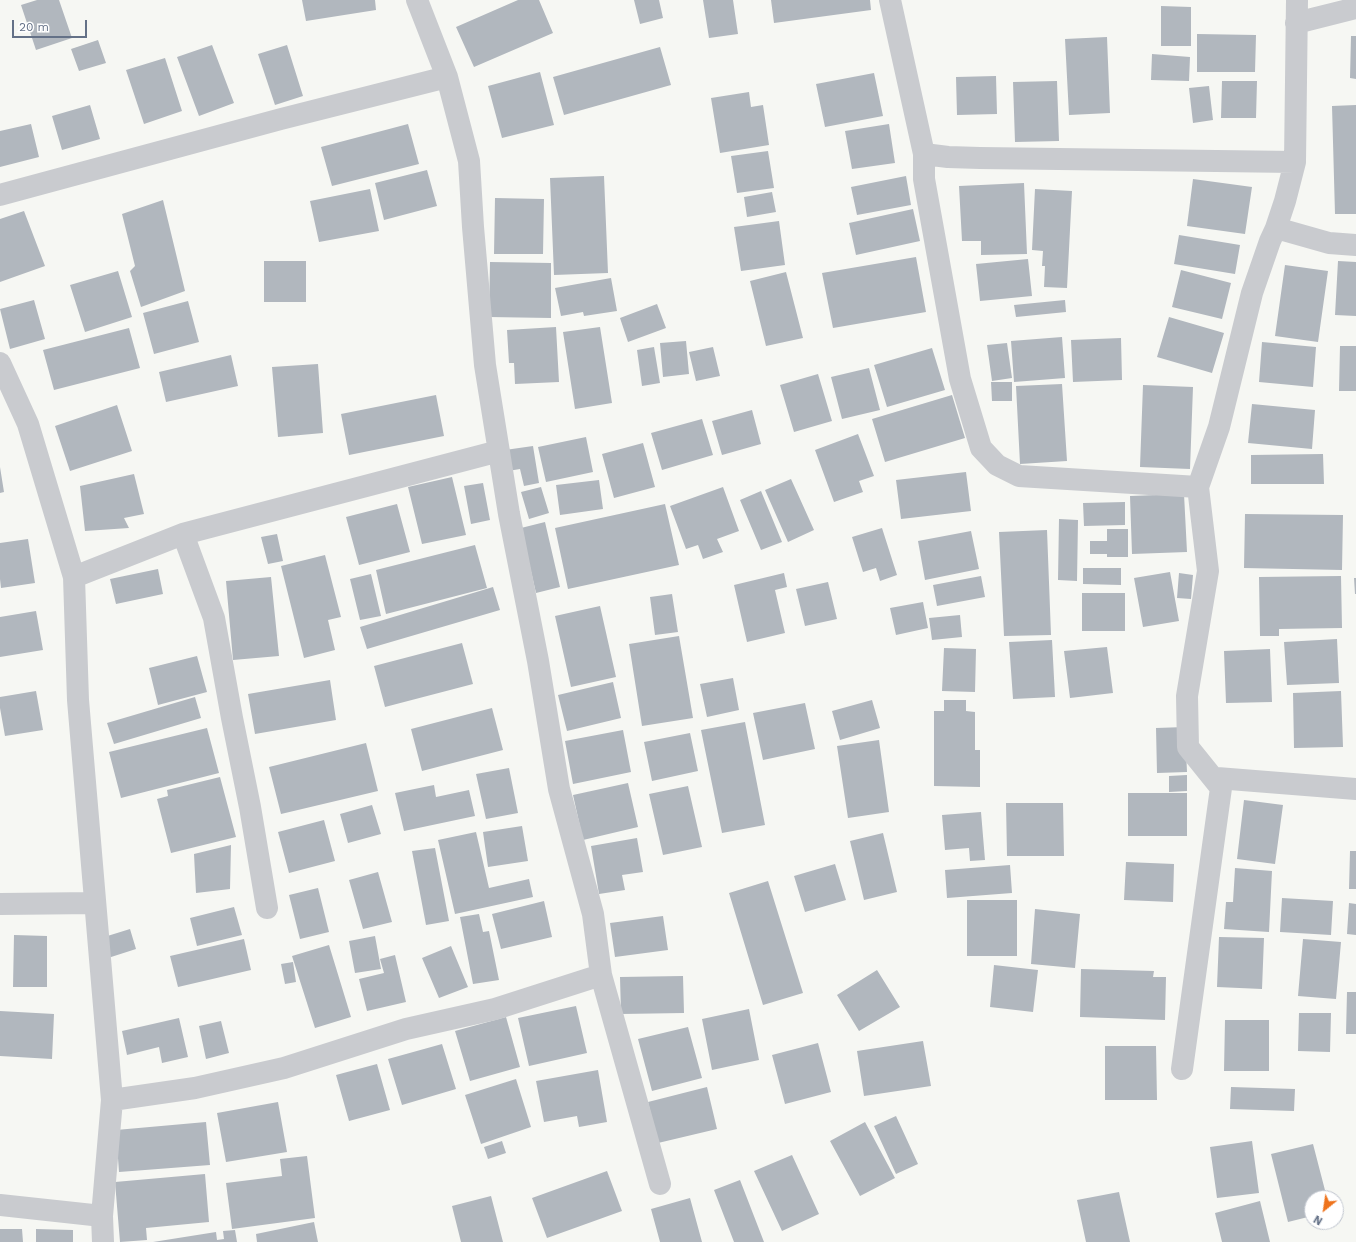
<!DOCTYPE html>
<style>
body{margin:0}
#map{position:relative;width:1356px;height:1242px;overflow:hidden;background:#f6f7f3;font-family:"Work Sans",sans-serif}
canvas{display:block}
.north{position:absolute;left:1304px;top:1190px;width:40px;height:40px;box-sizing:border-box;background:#fff;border:1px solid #c1c6cf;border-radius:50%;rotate:210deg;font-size:11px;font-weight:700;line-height:16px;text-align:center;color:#647187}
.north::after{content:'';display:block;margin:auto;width:14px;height:18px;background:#ee731c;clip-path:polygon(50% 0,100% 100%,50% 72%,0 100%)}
.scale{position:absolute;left:12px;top:20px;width:75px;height:18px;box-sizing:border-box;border:2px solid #647187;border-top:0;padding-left:5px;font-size:12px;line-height:14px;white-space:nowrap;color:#647187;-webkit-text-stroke:3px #fff;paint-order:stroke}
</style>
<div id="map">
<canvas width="1356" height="1242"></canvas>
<div class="north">N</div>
<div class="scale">20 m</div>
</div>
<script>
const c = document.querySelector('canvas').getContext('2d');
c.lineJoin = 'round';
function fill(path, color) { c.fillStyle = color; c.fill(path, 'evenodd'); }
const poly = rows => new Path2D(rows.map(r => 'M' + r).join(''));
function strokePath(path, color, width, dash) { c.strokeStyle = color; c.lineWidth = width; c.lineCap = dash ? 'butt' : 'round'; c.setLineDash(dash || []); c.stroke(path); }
fill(poly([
 [37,0,59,0,72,38,36,50,21,5],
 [302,0,375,0,376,10,306,21],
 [518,0,539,0,553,33,474,67,456,27],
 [634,0,659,0,663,18,640,24],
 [703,0,733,0,738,34,709,38],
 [771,0,870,0,871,10,774,23],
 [1161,6,1191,7,1191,46,1161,46],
 [1197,34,1256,35,1255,72,1197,72],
 [1351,36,1356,36,1356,79,1350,78],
 [1107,37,1110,113,1069,115,1065,39],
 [98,40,106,63,79,71,71,49],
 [212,45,234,103,199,116,177,57],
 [287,45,303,96,275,105,258,54],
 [660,47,671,85,564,115,553,77],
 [1152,54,1190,57,1189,81,1151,80],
 [165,58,182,111,144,124,126,70],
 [540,72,554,125,502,138,488,86],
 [874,73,883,116,825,127,816,84],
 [996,76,997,114,957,115,956,77],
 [1057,81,1059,141,1015,142,1013,82],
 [1222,81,1257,81,1256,118,1221,118],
 [1209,86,1213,120,1193,123,1189,88],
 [749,92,751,107,763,105,769,145,720,153,711,98],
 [90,105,100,139,62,150,52,116],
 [1356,105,1356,214,1335,214,1332,106],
 [31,124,39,157,0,167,0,131],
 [408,124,419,164,332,186,321,147],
 [889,124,895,163,852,169,845,131],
 [768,151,774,188,737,193,731,156],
 [427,170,437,206,384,220,375,183],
 [604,176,608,273,554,275,550,178],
 [906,176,911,205,857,215,851,187],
 [1193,179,1252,187,1245,234,1187,226],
 [1024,183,1027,254,981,255,981,241,962,241,959,186],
 [370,189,379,231,319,242,310,201],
 [1035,189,1072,191,1067,288,1044,287,1045,266,1042,266,1043,251,1032,250],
 [772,192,776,212,747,217,744,197],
 [495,198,544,199,543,254,494,254],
 [163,200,185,291,141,307,130,271,135,266,122,214],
 [913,209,920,241,856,255,849,223],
 [24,211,45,266,0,282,0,219],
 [779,221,785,265,741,271,734,227],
 [1179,235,1240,245,1235,274,1174,264],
 [916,257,926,312,833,328,822,273],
 [1028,259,1032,296,980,301,976,264],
 [264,261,306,261,306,302,264,302],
 [1338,261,1356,262,1356,316,1335,315],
 [490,262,551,263,551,318,489,317],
 [1285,265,1328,271,1318,342,1275,336],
 [1181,270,1231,283,1222,319,1172,307],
 [118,271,132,317,85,332,70,285],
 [786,272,803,338,766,346,750,281],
 [611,278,617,311,584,316,583,312,561,316,555,288],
 [34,300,45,339,10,349,0,309],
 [1065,300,1066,312,1016,317,1014,305],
 [188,301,199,342,154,354,143,313],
 [657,304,666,328,628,342,620,318],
 [1169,317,1224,333,1212,373,1157,357],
 [556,327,559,382,515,384,514,363,509,363,507,330],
 [600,327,612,403,575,409,563,332],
 [129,328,140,368,54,390,43,350],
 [1062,337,1065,378,1014,382,1011,341],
 [1121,338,1122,380,1073,382,1071,340],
 [686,341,689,374,663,377,660,343],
 [1262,342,1316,347,1313,387,1259,382],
 [1007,343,1012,378,992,381,987,345],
 [1340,346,1356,346,1356,391,1339,391],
 [654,347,660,383,642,386,637,350],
 [713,347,720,376,696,381,689,352],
 [932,348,945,390,887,407,874,365],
 [231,355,238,386,166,402,159,372],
 [318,364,323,433,278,437,272,367],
 [869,368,880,410,842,419,831,377],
 [818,374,832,421,794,432,780,385],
 [991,382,1012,382,1012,401,992,401],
 [1062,384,1067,461,1020,464,1016,386],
 [1143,385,1193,387,1190,469,1140,467],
 [436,395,444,436,349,455,341,414],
 [952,395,965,438,885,462,872,419],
 [1252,404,1315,410,1312,449,1248,443],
 [117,405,132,451,70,471,55,426],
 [752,410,761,444,722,455,712,421],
 [702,419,713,455,662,470,651,433],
 [858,434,874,476,859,481,863,492,834,502,815,450],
 [586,437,593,472,546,482,538,447],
 [643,443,655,487,614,498,602,454],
 [533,446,539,483,524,486,520,469,508,471,505,450],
 [1323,454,1324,484,1251,484,1251,455],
 [0,467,4,492,0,493],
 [966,472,971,511,901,519,896,480],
 [134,474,144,514,124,518,129,528,85,531,80,486],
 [452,477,466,535,422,544,408,487],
 [791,479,814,530,788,542,765,490],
 [599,480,603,509,560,515,556,485],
 [483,483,490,520,471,524,464,486],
 [541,487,549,513,529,519,521,492],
 [723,487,739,531,717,539,723,552,703,559,698,545,686,549,670,506],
 [761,491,782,542,761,550,740,500],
 [1184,494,1187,552,1132,554,1130,496],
 [1125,502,1125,525,1084,526,1083,503],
 [397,504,410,552,359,565,346,517],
 [665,504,679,565,568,589,555,528],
 [1245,514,1343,515,1342,570,1244,568],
 [1059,519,1078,520,1077,581,1058,580],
 [545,522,560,587,536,593,521,528],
 [882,528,897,575,880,581,876,568,863,572,852,537],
 [1107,529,1128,529,1128,557,1107,557,1107,554,1090,554,1090,541,1107,541],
 [1047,530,1051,635,1004,636,999,532],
 [971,531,979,569,925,580,918,541],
 [277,534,283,561,268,564,261,537],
 [28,539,35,583,1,588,0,579,0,543],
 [475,545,487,588,386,614,376,570],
 [325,555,341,617,328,620,335,650,304,658,281,566],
 [1083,568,1121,568,1121,585,1083,584],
 [158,569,163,594,116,604,110,579],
 [1170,572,1179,621,1143,627,1134,578],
 [784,573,787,587,775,590,785,633,747,642,734,585],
 [1179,573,1193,575,1191,599,1177,598],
 [371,574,381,616,360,620,350,579],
 [981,576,985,597,937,606,933,585],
 [1341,576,1342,628,1279,629,1279,636,1260,636,1259,577],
 [271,577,279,656,233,660,226,581],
 [1354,578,1356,578,1356,594,1355,594],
 [828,582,837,619,805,626,796,589],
 [493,587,500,610,367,649,360,627],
 [1082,593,1125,593,1125,631,1082,631],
 [672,594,678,632,655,635,650,597],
 [923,602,928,628,896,635,890,608],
 [600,606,616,677,571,687,555,616],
 [36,611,43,650,0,657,0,617],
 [960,615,962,637,932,640,929,618],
 [679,636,693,718,642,726,629,644],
 [1337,639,1339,683,1287,685,1284,642],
 [1052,640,1055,697,1013,699,1009,642],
 [462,643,473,684,385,707,374,666],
 [1107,647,1113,693,1070,698,1064,651],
 [944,648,976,649,975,692,942,691],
 [1270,649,1272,702,1226,703,1224,651],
 [197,656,207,692,158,705,149,668],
 [733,678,739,710,707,717,700,684],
 [330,680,336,720,255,734,248,694],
 [613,682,621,718,567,731,558,695],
 [36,691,43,730,5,736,0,708,0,697],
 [1341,691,1343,747,1294,748,1293,693],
 [195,697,201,718,114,744,107,723],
 [872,700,880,728,840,740,832,711],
 [944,700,966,700,966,711,975,712,975,750,980,750,980,787,934,786,934,711,944,711],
 [805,703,815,749,763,760,753,713],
 [492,708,503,750,422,771,411,729],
 [745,722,765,825,722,833,701,730],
 [1185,727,1187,772,1157,773,1156,728],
 [207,728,219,773,121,798,109,752],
 [623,730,631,772,573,784,565,741],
 [690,733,698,771,652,781,644,742],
 [879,740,889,812,848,818,837,746],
 [366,743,378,791,281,814,269,767],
 [509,768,518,813,486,819,476,774],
 [1187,775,1187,791,1169,792,1169,776],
 [220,777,236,837,171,853,157,799,168,796,167,790],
 [628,783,638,827,583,840,573,795],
 [434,785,436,797,469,790,475,816,404,831,395,793],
 [688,786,702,847,663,855,649,794],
 [1128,793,1187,793,1187,836,1128,836],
 [1244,800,1283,805,1275,864,1237,859],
 [1006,803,1063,803,1064,856,1007,856],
 [372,805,381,834,348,843,340,814],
 [981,812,985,860,970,861,969,848,945,850,942,815],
 [324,820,335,861,289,873,278,832],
 [522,826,528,861,488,867,483,832],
 [476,832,489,888,529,879,533,897,455,914,438,840],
 [883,833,897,892,864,900,850,841],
 [637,838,643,872,622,875,625,890,599,894,591,846],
 [231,845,230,889,196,893,194,854],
 [435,848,449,921,426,925,412,851],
 [1350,851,1356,851,1356,889,1349,889],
 [1126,862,1174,864,1173,902,1124,900],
 [835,864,846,900,805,912,794,876],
 [1010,865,1012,893,947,898,945,870],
 [1235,868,1272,871,1269,932,1224,929,1226,902,1233,902],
 [378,872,392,922,363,929,349,880],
 [768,881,803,993,763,1005,729,893],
 [318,888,329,932,300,939,289,895],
 [1282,898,1333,901,1331,935,1280,932],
 [967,900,1017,900,1017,956,967,956],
 [544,901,552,937,501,949,492,914],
 [1349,903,1356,904,1356,935,1347,934],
 [234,907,242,935,197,946,190,918],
 [1035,909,1080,914,1075,968,1031,964],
 [479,914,483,932,489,931,499,980,473,984,460,917],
 [663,916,668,950,615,957,610,923],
 [130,929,136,949,108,958,101,938],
 [14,935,47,936,47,987,13,987],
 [375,936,381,969,355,973,349,941],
 [1219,937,1264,938,1262,989,1217,987],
 [244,939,251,970,178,987,170,956],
 [1303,939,1341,942,1336,999,1298,996],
 [329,945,351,1017,315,1028,292,956],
 [451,946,468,987,439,998,422,958],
 [395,955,406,1002,367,1011,359,979,384,973,380,959],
 [293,962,296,982,285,984,281,964],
 [994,965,1038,970,1033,1012,990,1007],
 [1081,969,1154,971,1153,977,1166,977,1165,1020,1080,1017],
 [877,970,900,1007,859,1031,837,995],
 [683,976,684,1013,621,1014,620,977],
 [1347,992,1356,992,1356,1034,1346,1034],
 [576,1006,587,1053,529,1066,518,1018],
 [749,1009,759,1060,712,1070,702,1019],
 [0,1011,54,1014,52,1059,0,1056],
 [1299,1013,1331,1013,1330,1052,1298,1051],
 [506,1017,520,1067,470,1081,455,1031],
 [179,1018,188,1057,162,1063,159,1047,127,1055,122,1031],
 [1225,1020,1269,1020,1269,1071,1224,1071],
 [221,1021,229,1053,206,1059,199,1026],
 [688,1027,702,1078,652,1091,638,1039],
 [923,1041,931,1086,864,1096,857,1051],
 [818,1043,831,1092,785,1104,772,1055],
 [442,1044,456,1089,402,1105,388,1059],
 [1105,1046,1156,1046,1157,1100,1105,1100],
 [377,1064,390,1110,349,1121,336,1075],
 [598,1070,607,1122,579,1127,577,1116,544,1122,536,1081],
 [516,1079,531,1127,481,1144,465,1095],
 [707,1087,717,1129,658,1143,648,1102],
 [1231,1087,1295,1089,1294,1111,1230,1109],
 [278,1102,287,1152,226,1162,217,1113],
 [896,1116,918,1164,896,1174,874,1126],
 [206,1122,210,1165,119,1172,116,1130],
 [865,1122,895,1178,860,1196,830,1141],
 [502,1141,506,1153,488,1159,484,1147],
 [1252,1141,1259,1193,1217,1198,1210,1147],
 [1313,1144,1327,1198,1312,1198,1312,1216,1288,1222,1271,1154],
 [792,1155,819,1214,782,1231,754,1171],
 [307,1156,315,1218,232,1229,226,1183,282,1176,280,1159],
 [607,1171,622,1211,547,1238,532,1198],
 [205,1174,209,1222,146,1228,147,1240,120,1242,115,1182],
 [740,1180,764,1242,734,1242,714,1190],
 [1119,1192,1130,1242,1086,1242,1077,1200],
 [491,1196,503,1242,461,1242,452,1206],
 [690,1198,702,1242,660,1242,651,1209],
 [1260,1201,1270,1242,1222,1242,1215,1213],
 [314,1222,318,1242,257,1242,256,1234],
 [0,1229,22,1229,23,1242,0,1242],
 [36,1229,73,1230,73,1242,36,1242],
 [235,1230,237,1242,153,1242,216,1232,217,1240,224,1239,223,1231]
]), '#b1b7be');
strokePath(poly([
 [417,0,447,77,469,161,473,227,485,365,509,514,538,661,559,789,593,914,601,975,660,1184],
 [890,0,924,154,948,157,980,158,1295,162],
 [1296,23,1356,8],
 [924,154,924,179,960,379,981,448,997,465,1019,476,1198,487],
 [0,195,281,119,447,77],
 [1276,228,1329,243,1356,245],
 [0,363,28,424,74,577,78,700,112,1100,102,1216,103,1242],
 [183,534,214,618,232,718,250,807,267,908],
 [74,577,183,534,499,451],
 [1221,788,1188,747,1187,696,1208,571,1198,487,1219,427,1252,293,1270,241,1276,228,1285,201,1295,162,1297,0],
 [0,904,95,903],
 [1182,1069,1221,788,1217,778,1356,789],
 [112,1100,195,1088,284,1068,406,1029,495,1009,601,975],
 [0,1205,102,1216]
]), '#c9cbcf', 22);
</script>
